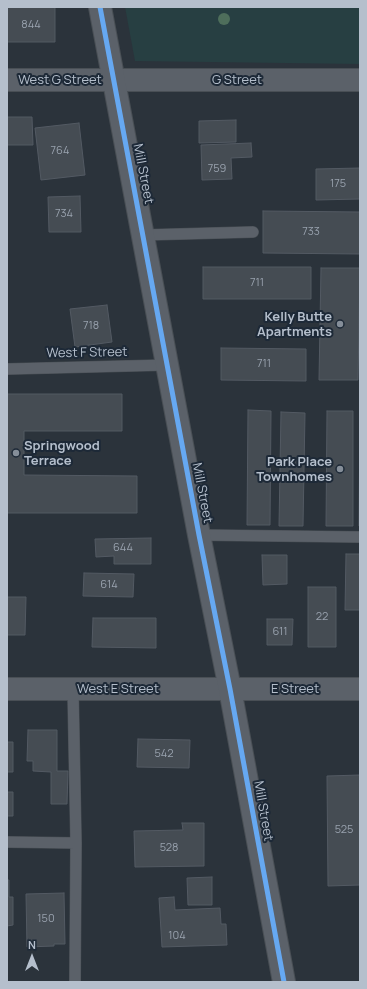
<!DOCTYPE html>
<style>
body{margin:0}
#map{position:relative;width:367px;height:989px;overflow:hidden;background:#2b333b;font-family:Manrope,sans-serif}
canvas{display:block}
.frame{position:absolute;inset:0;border:8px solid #b5bfcc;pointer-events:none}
.north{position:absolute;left:12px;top:937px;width:40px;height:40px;-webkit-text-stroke:3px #1d2937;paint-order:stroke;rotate:0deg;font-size:11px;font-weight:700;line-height:16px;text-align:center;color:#b5bfcc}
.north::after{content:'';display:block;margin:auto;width:14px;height:18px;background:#b5bfcc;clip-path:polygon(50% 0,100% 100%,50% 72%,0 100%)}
</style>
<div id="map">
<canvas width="367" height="989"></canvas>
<div class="frame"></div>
<div class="north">N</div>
</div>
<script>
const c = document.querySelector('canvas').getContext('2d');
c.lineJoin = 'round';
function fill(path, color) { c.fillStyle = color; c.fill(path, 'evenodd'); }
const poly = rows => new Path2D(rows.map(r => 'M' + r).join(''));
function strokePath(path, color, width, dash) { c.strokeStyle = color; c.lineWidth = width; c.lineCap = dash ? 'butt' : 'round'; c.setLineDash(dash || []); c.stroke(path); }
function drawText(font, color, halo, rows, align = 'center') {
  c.font = font + ' Manrope,sans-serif'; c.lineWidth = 4; c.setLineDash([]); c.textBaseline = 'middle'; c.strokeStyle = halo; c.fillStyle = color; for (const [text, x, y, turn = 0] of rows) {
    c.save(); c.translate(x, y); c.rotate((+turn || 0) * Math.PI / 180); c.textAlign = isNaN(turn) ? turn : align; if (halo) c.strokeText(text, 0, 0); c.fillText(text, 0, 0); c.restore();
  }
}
fill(poly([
 [125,7,360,7,360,64,135,61]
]), '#273f42');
const building = poly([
 [7,7,55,7,55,42,7,42,7,7],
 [7,117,32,117,33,145,7,145,7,117],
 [236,120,236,142,199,143,199,121,236,120],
 [79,123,85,175,41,180,35,128,79,123],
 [251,143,252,157,231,158,232,179,202,180,201,145,251,143],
 [360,168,360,199,316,200,316,169,360,168],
 [80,196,81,232,49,232,48,197,80,196],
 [263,211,360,212,360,254,263,253,263,211],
 [203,267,311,267,311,299,203,299,203,267],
 [321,268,360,268,358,380,319,380,321,268],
 [107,305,112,342,75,347,70,309,107,305],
 [221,348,306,349,306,381,221,380,221,348],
 [7,394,122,394,122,431,24,431,24,475,137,476,137,513,7,513,7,394],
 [248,410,271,411,270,525,247,525,248,410],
 [327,411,353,411,353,526,326,526,327,411],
 [360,411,360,526,359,526,360,411],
 [281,412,305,413,303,526,279,526,281,412],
 [151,538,151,564,114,564,114,556,96,557,95,539,151,538],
 [346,554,360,554,360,610,345,610,346,554],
 [262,555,287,555,287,584,263,585,262,555],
 [84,573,134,574,133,597,83,596,84,573],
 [308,587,336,587,336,647,308,647,308,587],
 [7,597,26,597,25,635,7,635,7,597],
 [93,618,156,618,156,648,92,647,93,618],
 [267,619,293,619,292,645,267,645,267,619],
 [28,730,57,730,57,771,68,771,67,804,51,804,51,772,33,771,33,761,27,761,28,730],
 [138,739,190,740,189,768,137,767,138,739],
 [7,742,13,742,13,772,7,772,7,742],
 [360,775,360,885,328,886,327,776,360,775],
 [7,792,13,792,13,816,7,816,7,792],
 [182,823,204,823,204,866,135,867,134,831,183,830,182,823],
 [212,877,212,905,188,905,187,878,212,877],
 [7,880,9,880,9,897,13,897,13,925,7,926,7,880],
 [64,893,65,944,54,944,54,946,27,947,26,894,64,893],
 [174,897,175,910,220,908,221,924,226,924,227,945,162,947,159,898,174,897]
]);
fill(building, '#454c53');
strokePath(building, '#535a63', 1);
const service = poly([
 [143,235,253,232],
 [7,369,167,365],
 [199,535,360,537],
 [73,689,76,843,75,982],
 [7,842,76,843]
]);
const minor = poly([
 [7,80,360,80],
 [7,689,230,689]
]);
const tertiary = poly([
 [100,7,199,535,230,689,284,982],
 [230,689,360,689]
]);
strokePath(service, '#494f55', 12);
strokePath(minor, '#494f55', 24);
strokePath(tertiary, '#494f55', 24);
strokePath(service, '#5b6169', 11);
strokePath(minor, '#5b6169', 22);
strokePath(tertiary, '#5b6169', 22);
strokePath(poly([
 [100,7,199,535,230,689,284,982]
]), '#66a8f1', 5);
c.fillStyle = '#4e6e5b';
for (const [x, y] of [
 [224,19]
]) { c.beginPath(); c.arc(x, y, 6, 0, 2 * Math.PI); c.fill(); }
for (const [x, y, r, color] of [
 [340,324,4,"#858e99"],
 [16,453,4,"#858e99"],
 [340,469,4,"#858e99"]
]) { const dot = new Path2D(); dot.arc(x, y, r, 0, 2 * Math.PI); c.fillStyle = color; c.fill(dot); strokePath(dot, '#1d2937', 1.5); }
drawText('11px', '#99a2ae', null, [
 ["844",31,25],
 ["764",60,151],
 ["759",217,169],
 ["175",338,184],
 ["734",64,214],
 ["733",311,232],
 ["711",257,283],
 ["718",91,326],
 ["711",264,364],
 ["644",123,548],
 ["614",109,585],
 ["22",322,617],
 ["611",280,632],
 ["542",164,754],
 ["525",344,830],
 ["528",169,848],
 ["150",46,919],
 ["104",177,936]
]);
drawText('13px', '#b5bfcc', '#1d2937', [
 ["West G Street",60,80],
 ["G Street",237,80],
 ["Mill Street",143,174,79],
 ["West F Street",87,353,-1],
 ["Mill Street",202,493,79],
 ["West E Street",118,689],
 ["E Street",295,689],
 ["Mill Street",263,811,80]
]);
drawText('bold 13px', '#b5bfcc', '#1d2937', [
 ["Kelly Butte",332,317],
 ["Apartments",332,332],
 ["Springwood",24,446,"left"],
 ["Terrace",24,461,"left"],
 ["Park Place",332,462],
 ["Townhomes",332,477]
], 'right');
</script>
